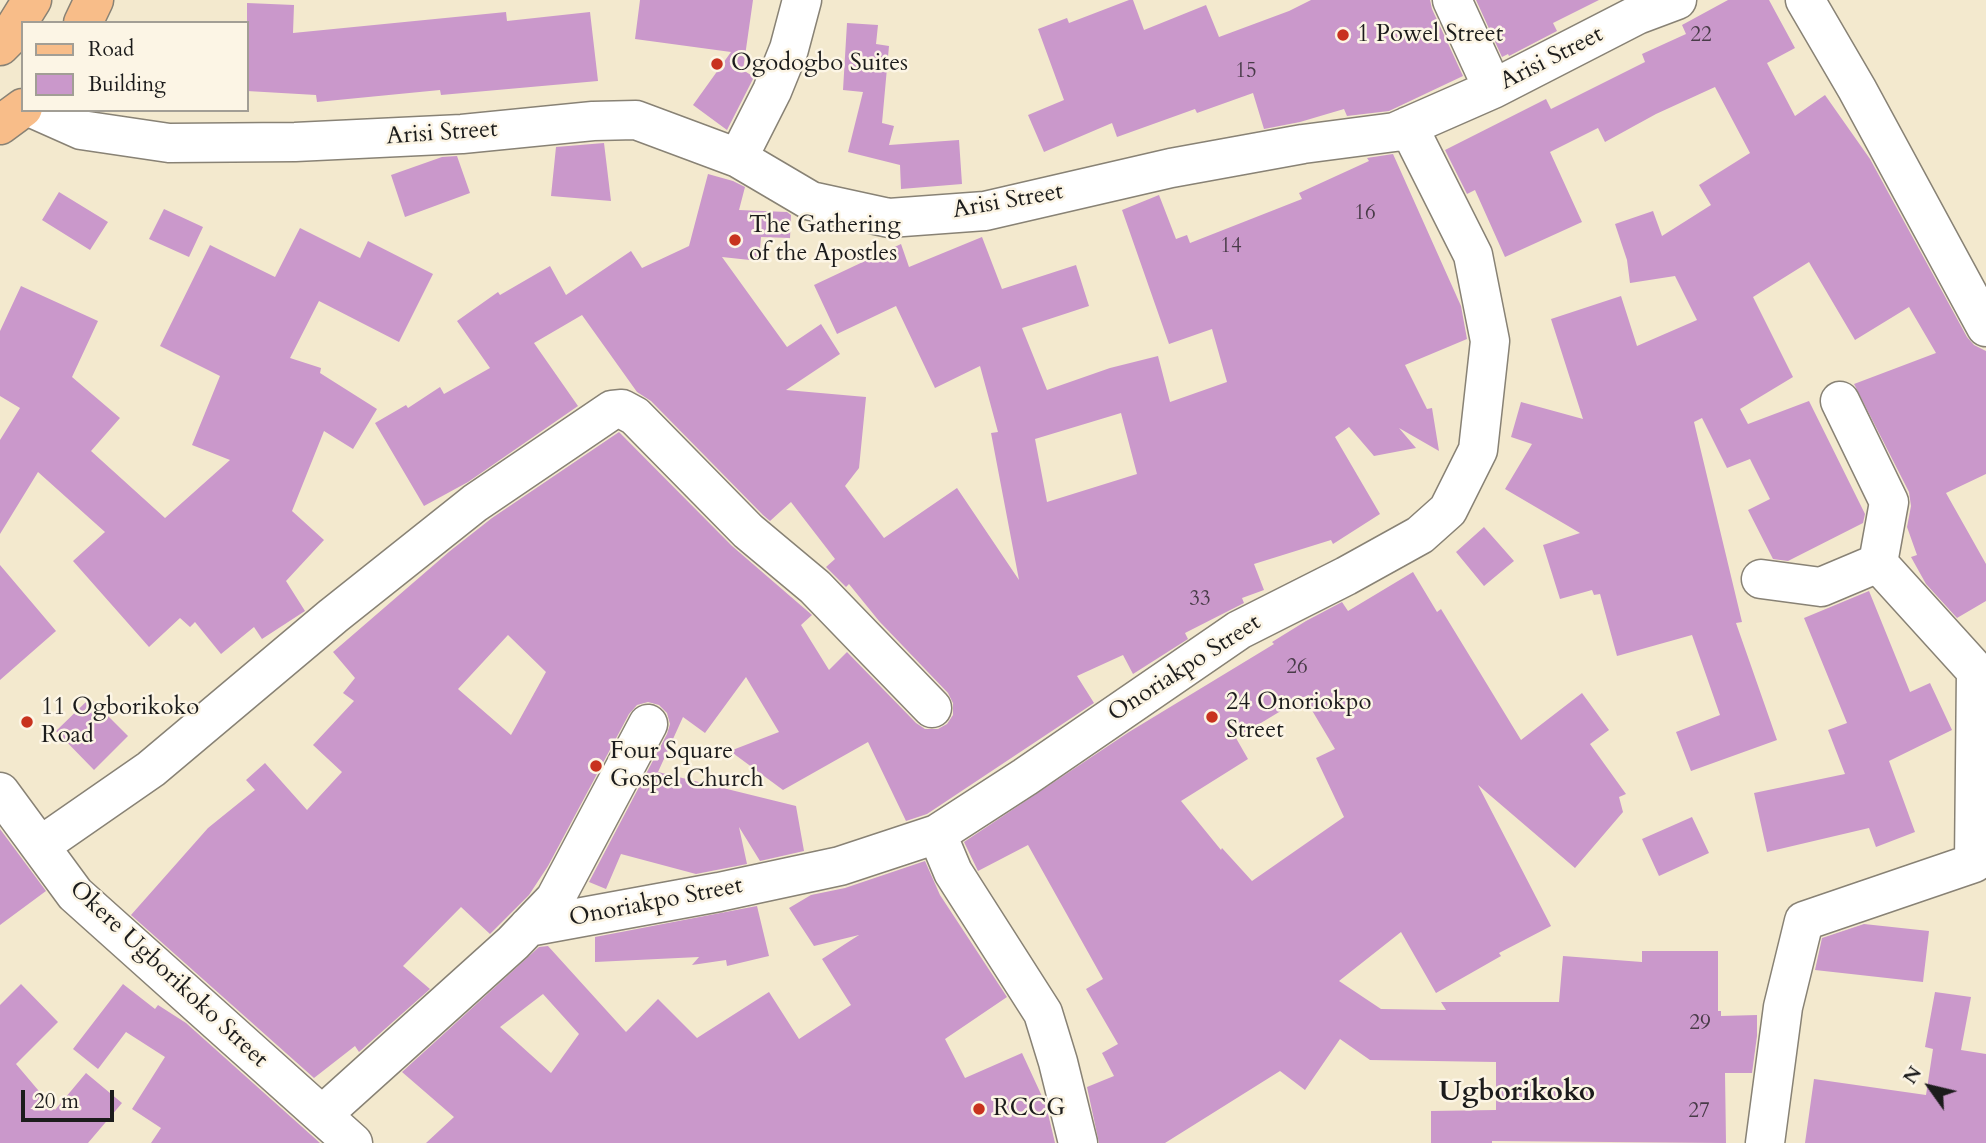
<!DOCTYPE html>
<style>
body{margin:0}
#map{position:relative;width:1986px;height:1143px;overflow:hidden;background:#f3e9ce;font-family:Cardo,serif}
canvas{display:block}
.legend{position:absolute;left:21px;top:21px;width:228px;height:91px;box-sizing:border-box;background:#fcf5e5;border:2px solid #a29e95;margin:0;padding:9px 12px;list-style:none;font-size:21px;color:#1c1c1c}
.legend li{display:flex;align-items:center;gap:14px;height:35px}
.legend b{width:35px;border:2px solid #a29e95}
.north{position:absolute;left:1895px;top:1052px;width:70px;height:70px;-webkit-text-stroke:5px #fcf5e5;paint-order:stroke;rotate:304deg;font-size:19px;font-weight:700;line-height:28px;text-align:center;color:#1c1c1c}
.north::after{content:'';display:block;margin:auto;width:24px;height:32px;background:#1c1c1c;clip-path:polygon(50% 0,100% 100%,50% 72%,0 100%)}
.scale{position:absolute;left:21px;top:1090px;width:93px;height:32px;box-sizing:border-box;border:4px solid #1c1c1c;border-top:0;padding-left:9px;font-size:21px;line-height:24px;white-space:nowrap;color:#1c1c1c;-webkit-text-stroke:5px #fcf5e5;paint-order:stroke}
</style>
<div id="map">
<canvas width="1986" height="1143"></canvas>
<ul class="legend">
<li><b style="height:9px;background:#f8bd89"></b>Road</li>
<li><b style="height:19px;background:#ca98cb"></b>Building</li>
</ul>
<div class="north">N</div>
<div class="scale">20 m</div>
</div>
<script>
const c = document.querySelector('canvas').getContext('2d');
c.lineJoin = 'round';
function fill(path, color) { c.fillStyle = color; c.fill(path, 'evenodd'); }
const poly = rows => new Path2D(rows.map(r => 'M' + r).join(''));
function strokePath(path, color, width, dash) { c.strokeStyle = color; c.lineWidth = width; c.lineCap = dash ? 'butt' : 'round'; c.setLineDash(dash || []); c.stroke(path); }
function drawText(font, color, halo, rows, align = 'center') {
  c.font = font + ' Cardo,serif'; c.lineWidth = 5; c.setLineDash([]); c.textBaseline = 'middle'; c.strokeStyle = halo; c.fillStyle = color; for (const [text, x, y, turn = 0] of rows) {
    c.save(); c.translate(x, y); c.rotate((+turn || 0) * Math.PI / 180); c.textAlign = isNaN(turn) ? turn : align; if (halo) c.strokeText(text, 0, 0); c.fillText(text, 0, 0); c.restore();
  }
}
fill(poly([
 [640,0,753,0,743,70,754,77,727,130,693,105,731,52,635,39],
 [1129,0,1133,0,1144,30,1206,5,1219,37,1289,11,1311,0,1430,0,1432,9,1463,76,1389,111,1347,116,1344,109,1300,122,1264,129,1253,93,1197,113,1195,109,1117,137,1112,123,1044,152,1028,115,1064,100,1038,29,1067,18,1069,23],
 [1476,0,1599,0,1553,23,1557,31,1509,56,1508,54,1502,57],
 [1728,0,1769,0,1795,48,1767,63,1795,116,1825,95,1870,159,1967,337,1974,345,1986,351,1986,474,1946,493,1986,564,1986,601,1957,618,1926,584,1911,557,1917,555,1907,527,1911,506,1909,492,1854,384,1936,353,1909,307,1855,340,1809,262,1753,297,1793,377,1740,409,1748,424,1809,401,1865,514,1863,523,1788,561,1773,559,1748,510,1770,499,1750,459,1727,468,1702,418,1694,422,1742,622,1736,623,1777,740,1691,771,1676,732,1720,715,1692,635,1617,656,1600,594,1594,595,1592,590,1560,599,1543,545,1580,533,1505,489,1532,444,1511,437,1521,402,1583,419,1551,319,1621,296,1637,346,1697,320,1675,276,1630,283,1627,260,1615,224,1653,211,1662,236,1711,205,1699,185,1750,153,1715,87,1656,114,1605,142,1598,128,1550,152,1582,222,1505,257,1475,190,1467,194,1445,150,1546,99,1551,109,1645,62,1642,54,1686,34,1682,25],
 [247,3,294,5,293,33,506,12,507,21,590,12,598,81,441,95,440,90,317,102,316,95,247,91],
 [847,23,878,25,876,44,889,46,882,123,894,126,889,145,959,140,962,184,901,189,900,165,848,152,863,92,843,90],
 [604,143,611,201,551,196,556,147],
 [1393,154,1461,306,1467,339,1405,365,1427,409,1432,408,1439,451,1399,428,1416,448,1374,456,1349,427,1335,437,1380,514,1333,544,1331,540,1254,564,1264,590,1242,598,1244,603,1185,633,1188,639,1133,674,1123,655,1077,676,1094,703,927,814,906,821,868,742,783,790,730,751,779,732,746,677,705,733,683,717,658,772,796,806,804,851,760,861,739,827,747,864,696,874,621,854,606,889,589,882,667,734,670,724,667,713,659,705,648,702,637,705,629,714,548,866,529,895,490,934,461,907,403,966,430,989,359,1052,355,1046,314,1078,131,915,208,828,255,790,246,780,265,763,307,810,342,772,313,745,354,701,343,693,355,678,333,652,450,551,492,518,619,432,732,546,812,615,801,625,829,670,847,652,916,723,925,729,938,729,947,724,953,715,953,703,948,693,879,621,849,584,846,587,826,567,835,559,791,502,770,521,763,515,651,401,637,392,582,315,534,343,578,406,468,482,424,506,375,423,406,405,408,408,440,387,444,394,490,368,457,321,498,292,500,295,550,266,566,295,631,251,642,268,689,246,708,174,733,181,745,187,739,210,787,212,791,215,790,238,761,237,759,261,722,257,787,347,821,324,840,354,786,390,866,397,859,468,845,486,884,538,957,488,1019,580,991,433,998,432,980,366,935,388,896,306,837,334,814,285,901,244,909,267,982,237,1002,289,1076,265,1089,306,1022,328,1047,390,1110,368,1158,356,1170,402,1227,382,1212,329,1169,344,1122,210,1159,195,1176,239,1187,235,1190,243,1302,199,1299,193,1369,161,1367,158],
 [1121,413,1137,474,1047,502,1035,439],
 [508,635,546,672,511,735,458,689],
 [457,156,470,193,405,217,391,175,442,157],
 [59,192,108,222,90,250,42,220],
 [164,209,203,227,189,257,149,239],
 [300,228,360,258,368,241,433,274,399,342,319,301,290,358,321,368,320,373,377,409,353,449,324,431,292,511,324,540,286,581,305,611,262,639,254,627,221,654,195,622,190,627,180,618,149,647,73,561,105,532,38,472,0,534,0,440,20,408,0,396,0,331,21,286,98,321,72,377,120,418,91,451,165,518,230,460,192,445,220,376,160,346,210,245,275,277],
 [1484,527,1514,561,1484,586,1456,552],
 [0,565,56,631,0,680],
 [1413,572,1437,612,1441,609,1521,740,1582,693,1609,730,1590,744,1626,794,1619,797,1623,812,1575,868,1478,785,1551,926,1499,953,1501,956,1436,993,1401,932,1339,981,1381,1009,1446,1010,1441,1002,1559,1002,1563,956,1642,962,1642,951,1718,951,1718,1011,1721,1011,1721,1016,1757,1015,1757,1036,1752,1073,1725,1073,1726,1143,1492,1141,1492,1143,1431,1143,1431,1111,1496,1110,1496,1062,1370,1060,1340,1039,1305,1090,1280,1071,1165,1143,1099,1143,1087,1087,1114,1076,1102,1053,1118,1044,1086,989,1103,979,1028,845,978,871,964,842,1129,732,1274,644,1272,642,1306,621,1342,602,1348,611],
 [1304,697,1335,749,1316,758,1344,817,1252,881,1222,848,1221,850,1181,801,1248,759,1236,738],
 [1869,591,1910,692,1930,683,1952,730,1889,761,1915,832,1876,847,1869,828,1767,852,1754,793,1845,774,1828,730,1847,723,1804,618],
 [90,698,128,736,94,770,56,731],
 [1692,817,1709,853,1659,876,1642,839],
 [0,829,46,891,0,925],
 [925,861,940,895,1007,997,945,1039,965,1078,1022,1053,1046,1105,1055,1143,426,1143,454,1117,402,1072,539,947,548,946,626,1032,658,999,697,1038,769,992,799,1039,851,1005,822,959,859,935,814,946,789,908,811,895,845,888],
 [543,994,579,1034,551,1073,500,1027],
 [757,906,769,956,727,966,726,960,692,965,699,957,595,962,595,937],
 [1864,924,1929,931,1923,982,1815,970,1822,938],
 [21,984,58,1022,16,1064,55,1110,86,1073,122,1103,88,1143,0,1143,0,1005],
 [123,984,155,1009,158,1005,186,1023,320,1143,151,1143,161,1128,132,1109,165,1057,126,1032,98,1069,73,1049],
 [1935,992,1971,997,1961,1050,1986,1054,1986,1143,1805,1143,1814,1079,1926,1095,1933,1049,1925,1047]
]), '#ca98cb');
const minor = poly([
 [1452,0,1493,89],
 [1805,0,1857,89,1986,327],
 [36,110,81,130,169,143,295,142,462,134,593,121,636,120,738,158,811,201,889,218,985,211,1171,168,1303,144,1395,132,1493,89,1637,15,1677,0],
 [738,158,772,91,789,49,802,0],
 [1840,401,1889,502,1878,563],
 [1761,579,1821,587,1878,563,1976,671,1974,863,1804,921,1783,1007,1765,1143],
 [0,792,75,894,353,1143],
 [937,834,953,872,1043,1013,1058,1062,1078,1143],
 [40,846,151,769,333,616,475,503,612,410,622,409,635,416,748,531,815,587,932,708],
 [528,927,719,892,840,866,937,834,1025,777,1239,630,1346,576,1420,535,1448,510,1478,450,1490,341,1473,255,1408,126],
 [322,1115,513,943,555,899,648,724]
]);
const major = poly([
 [83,23,94,0],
 [0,46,9,37,32,0],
 [0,125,23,108]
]);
strokePath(minor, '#888275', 41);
strokePath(major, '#888275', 41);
strokePath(minor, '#fff', 38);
strokePath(major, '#f8bd89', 38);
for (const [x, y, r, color] of [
 [1343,35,7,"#c8321e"],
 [717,64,7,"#c8321e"],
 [735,240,7,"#c8321e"],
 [1212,717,7,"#c8321e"],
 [27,722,7,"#c8321e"],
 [596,766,7,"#c8321e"],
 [979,1109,7,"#c8321e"]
]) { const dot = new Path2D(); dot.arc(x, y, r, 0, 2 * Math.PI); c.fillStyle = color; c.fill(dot); strokePath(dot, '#fcf5e5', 2.5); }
drawText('21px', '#483b48', null, [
 ["22",1701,36],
 ["15",1246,72],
 ["16",1365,214],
 ["14",1231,247],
 ["33",1200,600],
 ["26",1297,668],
 ["29",1700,1024],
 ["27",1699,1112]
]);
drawText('24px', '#1c1c1c', '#fcf5e5', [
 ["1 Powel Street",1357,35],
 ["Ogodogbo Suites",731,64],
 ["The Gathering",749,226],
 ["of the Apostles",749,254],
 ["24 Onoriokpo",1226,703],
 ["Street",1226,731],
 ["11 Ogborikoko",41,708],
 ["Road",41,736],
 ["Four Square",610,752],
 ["Gospel Church",610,780],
 ["RCCG",993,1109]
], 'left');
drawText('24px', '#1c1c1c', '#fcf5e5', [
 ["Arisi Street",1552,59,-27],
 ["Arisi Street",442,134,-4],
 ["Arisi Street",1008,202,-10],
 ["Onoriakpo Street",1185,669,-33],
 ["Onoriakpo Street",656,903,-11],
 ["Okere Ugborikoko Street",168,975,43]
]);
drawText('bold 28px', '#1c1c1c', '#fcf5e5', [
 ["Ugborikoko",1517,1094]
]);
</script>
